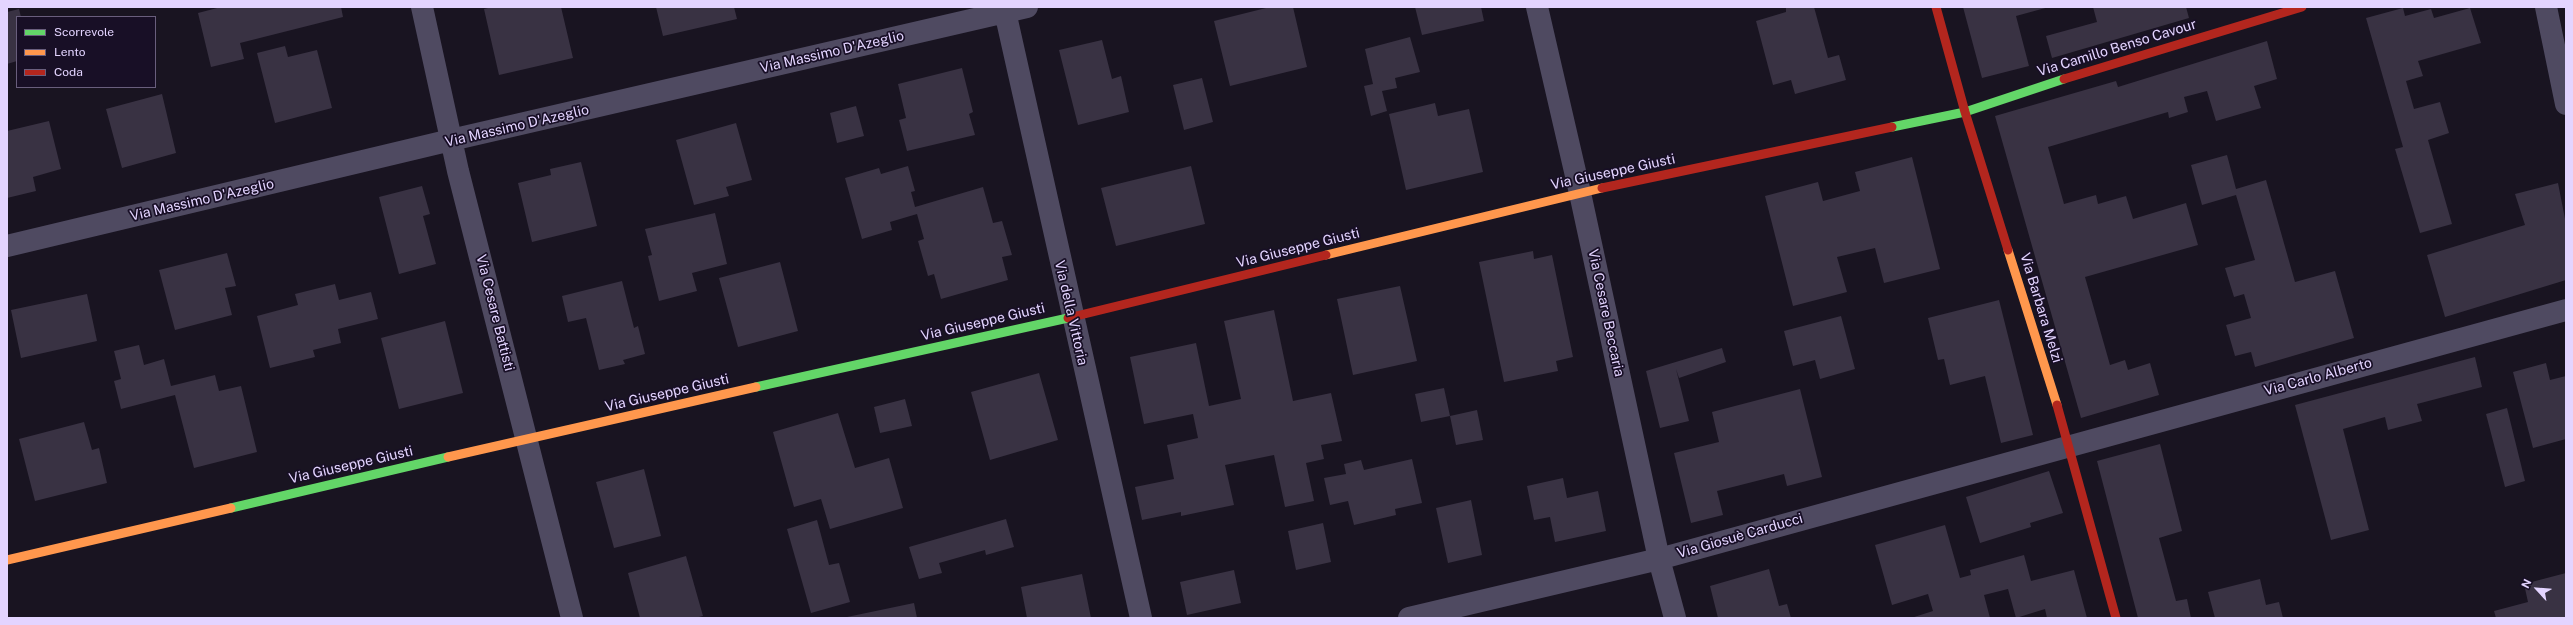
<!DOCTYPE html>
<meta charset="utf-8">
<style>
body{margin:0}
#map{position:relative;width:2573px;height:625px;overflow:hidden;background:#191421;font-family:"Public Sans",sans-serif}
canvas{display:block}
.frame{position:absolute;inset:0;border:8px solid #e3d4ff;pointer-events:none}
.legend{position:absolute;left:16px;top:16px;width:140px;height:72px;box-sizing:border-box;background:#180f26;border:1px solid #695e7d;margin:0;padding:5px 7px;list-style:none;font-size:12px;color:#e3d4ff}
.legend li{display:flex;align-items:center;gap:8px;height:20px}
.legend b{width:20px;border:1px solid #695e7d}
.north{position:absolute;left:2517px;top:569px;width:40px;height:40px;-webkit-text-stroke:3px #180f26;paint-order:stroke;rotate:296deg;font-size:11px;font-weight:700;line-height:16px;text-align:center;color:#e3d4ff}
.north::after{content:'';display:block;margin:auto;width:14px;height:18px;background:#e3d4ff;clip-path:polygon(50% 0,100% 100%,50% 72%,0 100%)}
</style>
<div id="map">
<canvas width="2573" height="625"></canvas>
<div class="frame"></div>
<ul class="legend">
<li><b style="height:5px;background:#63d668"></b>Scorrevole</li>
<li><b style="height:5px;background:#ff974d"></b>Lento</li>
<li><b style="height:5px;background:#b3261e"></b>Coda</li>
</ul>
<div class="north">N</div>
</div>
<script>
const c = document.querySelector('canvas').getContext('2d');
c.lineJoin = 'round';
function fill(path, color) { c.fillStyle = color; c.fill(path, 'evenodd'); }
const poly = rows => new Path2D(rows.map(r => 'M' + r).join(''));
function strokePath(path, color, width, dash) { c.strokeStyle = color; c.lineWidth = width; c.lineCap = dash ? 'butt' : 'round'; c.setLineDash(dash || []); c.stroke(path); }
function drawText(font, color, halo, rows, align = 'center') {
  c.font = font + ' "Public Sans",sans-serif'; c.lineWidth = 3.5; c.setLineDash([]); c.textBaseline = 'middle'; c.strokeStyle = halo; c.fillStyle = color; for (const [text, x, y, turn = 0] of rows) {
    c.save(); c.translate(x, y); c.rotate((+turn || 0) * Math.PI / 180); c.textAlign = isNaN(turn) ? turn : align; if (halo) c.strokeText(text, 0, 0); c.fillText(text, 0, 0); c.restore();
  }
}
fill(poly([
 [221,7,341,7,343,17,240,43,244,59,211,67,198,13],
 [492,7,561,7,573,58,499,75,484,9],
 [656,7,734,7,737,19,663,36],
 [1270,7,1293,7,1307,67,1230,86,1214,21],
 [1415,7,1481,7,1484,21,1422,35],
 [1786,7,1814,7,1828,58,1839,55,1846,80,1795,94,1791,80,1773,85,1756,21,1786,12],
 [1963,7,2049,7,2016,16,2029,66,1982,78],
 [2093,7,2186,7,2189,18,2052,58,2046,36,2097,22],
 [2403,8,2405,16,2431,9,2434,18,2470,8,2481,43,2418,61,2423,76,2406,81,2414,109,2440,102,2449,133,2428,140,2452,224,2420,233,2395,149,2403,147,2366,18],
 [19,9,21,17,17,17,17,61,7,64,7,12],
 [1410,37,1420,72,1395,78,1397,88,1382,91,1387,111,1371,116,1364,86,1373,84,1365,49],
 [1102,40,1112,79,1121,76,1129,112,1078,125,1059,50],
 [2267,41,2277,79,2254,86,2261,108,2216,121,2207,91,2184,97,2188,112,2169,118,2168,112,2048,147,2064,204,2096,195,2098,204,2126,196,2133,219,2186,203,2198,245,2085,277,2110,365,2125,360,2128,370,2150,363,2159,395,2081,418,1995,116,2116,81,2118,87],
 [285,46,288,57,317,50,332,108,275,123,257,53],
 [962,68,973,112,969,114,975,135,907,151,899,120,906,118,898,84],
 [1202,78,1213,122,1184,130,1173,85],
 [162,94,176,153,122,168,106,109],
 [1435,103,1438,116,1469,109,1483,172,1406,190,1389,114],
 [856,106,864,136,837,143,830,113],
 [49,121,61,169,33,177,36,191,7,198,7,131],
 [736,123,752,180,726,187,729,196,694,205,676,140],
 [2227,155,2236,189,2266,180,2295,282,2335,271,2354,338,2255,367,2251,352,2235,356,2226,325,2251,318,2244,294,2234,297,2225,268,2255,260,2236,195,2202,205,2191,165],
 [1912,157,1940,269,1884,283,1875,248,1837,257,1847,292,1793,306,1765,196,1818,182,1823,201,1860,191,1855,172],
 [581,162,597,226,532,242,518,183,551,175,550,169],
 [908,166,915,191,911,192,915,207,983,187,993,223,1002,221,1012,255,1002,257,1008,280,941,299,934,274,928,276,918,241,924,239,917,214,890,222,892,230,862,239,845,178,879,168,881,174],
 [1191,166,1205,224,1116,246,1101,188],
 [2558,183,2566,224,2566,280,2445,317,2427,255,2525,225,2515,194],
 [422,186,430,214,423,216,436,264,399,274,379,197],
 [715,213,727,264,692,273,697,291,659,301,648,256,652,255,645,229],
 [1533,251,1534,259,1552,255,1573,357,1556,361,1558,371,1504,382,1479,262],
 [227,253,236,286,225,288,232,315,175,330,159,270],
 [780,262,798,331,738,347,719,278],
 [622,281,634,328,638,326,645,354,623,360,625,364,599,370,586,318,568,322,562,296],
 [335,284,339,300,371,292,378,319,338,329,341,343,313,350,315,357,270,368,257,316,298,305,295,294],
 [1400,286,1417,361,1353,375,1337,299],
 [87,294,97,341,21,358,11,310],
 [1999,300,2033,435,2001,443,1985,376,1950,385,1944,359,1938,360,1928,318],
 [1274,310,1293,401,1331,393,1342,441,1321,445,1324,459,1306,463,1314,501,1285,507,1274,455,1225,465,1234,505,1181,516,1181,512,1142,520,1135,487,1174,479,1167,445,1198,438,1193,414,1144,424,1130,357,1196,343,1209,406,1241,399,1224,321],
 [1841,316,1855,369,1820,379,1815,360,1793,366,1784,331],
 [445,321,463,393,399,409,381,338],
 [139,345,144,365,164,359,171,386,215,375,219,391,241,386,257,452,194,468,175,395,121,409,114,381,121,379,114,351],
 [1722,348,1726,362,1679,378,1676,369,1689,421,1660,428,1646,371],
 [2475,357,2482,387,2417,404,2422,421,2388,430,2385,417,2343,429,2369,530,2331,540,2295,405],
 [2546,363,2550,380,2566,376,2566,439,2533,448,2513,372],
 [1039,373,1058,440,990,460,971,392],
 [1444,388,1450,416,1477,410,1483,440,1456,445,1450,416,1421,422,1415,394],
 [1800,389,1822,477,1787,486,1784,474,1717,491,1723,515,1691,523,1674,453,1719,442,1712,412],
 [905,399,912,426,880,433,874,407],
 [2507,408,2525,481,2505,487,2486,414],
 [838,413,855,468,889,458,903,508,830,529,821,499,794,507,773,432],
 [84,422,92,450,99,448,107,483,35,501,19,439],
 [2160,444,2182,531,2159,538,2176,601,2187,599,2191,618,2138,618,2097,461],
 [1412,459,1422,503,1395,509,1396,515,1354,525,1348,501,1330,505,1324,478,1346,474,1344,464,1361,460,1364,470],
 [644,469,661,536,614,548,596,482],
 [2049,471,2063,513,2030,523,2031,527,1980,543,1966,497],
 [1563,478,1567,498,1598,491,1606,531,1555,542,1550,517,1534,520,1527,486],
 [1471,500,1482,555,1448,563,1436,508],
 [1006,519,1014,547,986,555,985,550,939,563,942,573,919,579,909,547],
 [817,520,829,565,839,563,850,602,811,613,787,529],
 [1323,523,1331,562,1296,570,1288,531],
 [1945,525,1960,578,1971,575,1970,570,2024,555,2031,581,2074,570,2087,618,2047,618,2045,609,2016,618,2008,589,1984,595,1990,618,1911,618,1933,611,1928,594,1892,605,1875,545],
 [686,556,703,616,695,618,640,618,628,573],
 [1769,569,1779,606,1787,604,1791,618,1718,618,1710,586],
 [1234,570,1241,603,1187,615,1180,582],
 [2566,573,2566,618,2496,618,2494,611,2528,602,2524,584],
 [1082,574,1091,618,1027,618,1021,587],
 [2260,579,2266,605,2279,602,2283,618,2215,618,2208,592],
 [914,603,917,618,847,618,847,617]
]), '#393243');
strokePath(poly([
 [422,7,458,171,572,618],
 [1004,7,1141,618],
 [1537,7,1580,193,1659,559,1675,618],
 [2546,7,2566,104],
 [7,246,451,140,1027,7],
 [1409,618,1659,559,2566,310]
]), '#4f4a61', 22);
strokePath(poly([
 [1892,127,1965,112,2064,79],
 [756,387,1068,318],
 [231,508,448,457]
]), '#63d668', 9);
strokePath(poly([
 [2008,250,2057,405],
 [1326,255,1602,188],
 [448,457,756,387],
 [7,560,231,508]
]), '#ff974d', 9);
strokePath(poly([
 [1936,7,1965,112,2008,250],
 [2064,79,2302,7],
 [1602,188,1892,127],
 [1068,318,1326,255],
 [2057,405,2116,618]
]), '#b3261e', 9);
drawText('14px', '#e3d4ff', '#180f26', [
 ["Via Camillo Benso Cavour",2117,48,-17],
 ["Via Massimo D'Azeglio",832,52,-13],
 ["Via Massimo D'Azeglio",517,126,-13],
 ["Via Giuseppe Giusti",1613,172,-12],
 ["Via Massimo D'Azeglio",202,200,-13],
 ["Via Giuseppe Giusti",1298,248,-14],
 ["Via Barbara Melzi",2041,308,73],
 ["Via Cesare Battisti",495,313,76],
 ["Via della Vittoria",1071,313,77],
 ["Via Cesare Beccaria",1606,313,78],
 ["Via Giuseppe Giusti",983,322,-13],
 ["Via Carlo Alberto",2318,377,-15],
 ["Via Giuseppe Giusti",667,393,-13],
 ["Via Giuseppe Giusti",351,465,-13],
 ["Via Giosuè Carducci",1740,536,-16]
]);
</script>
